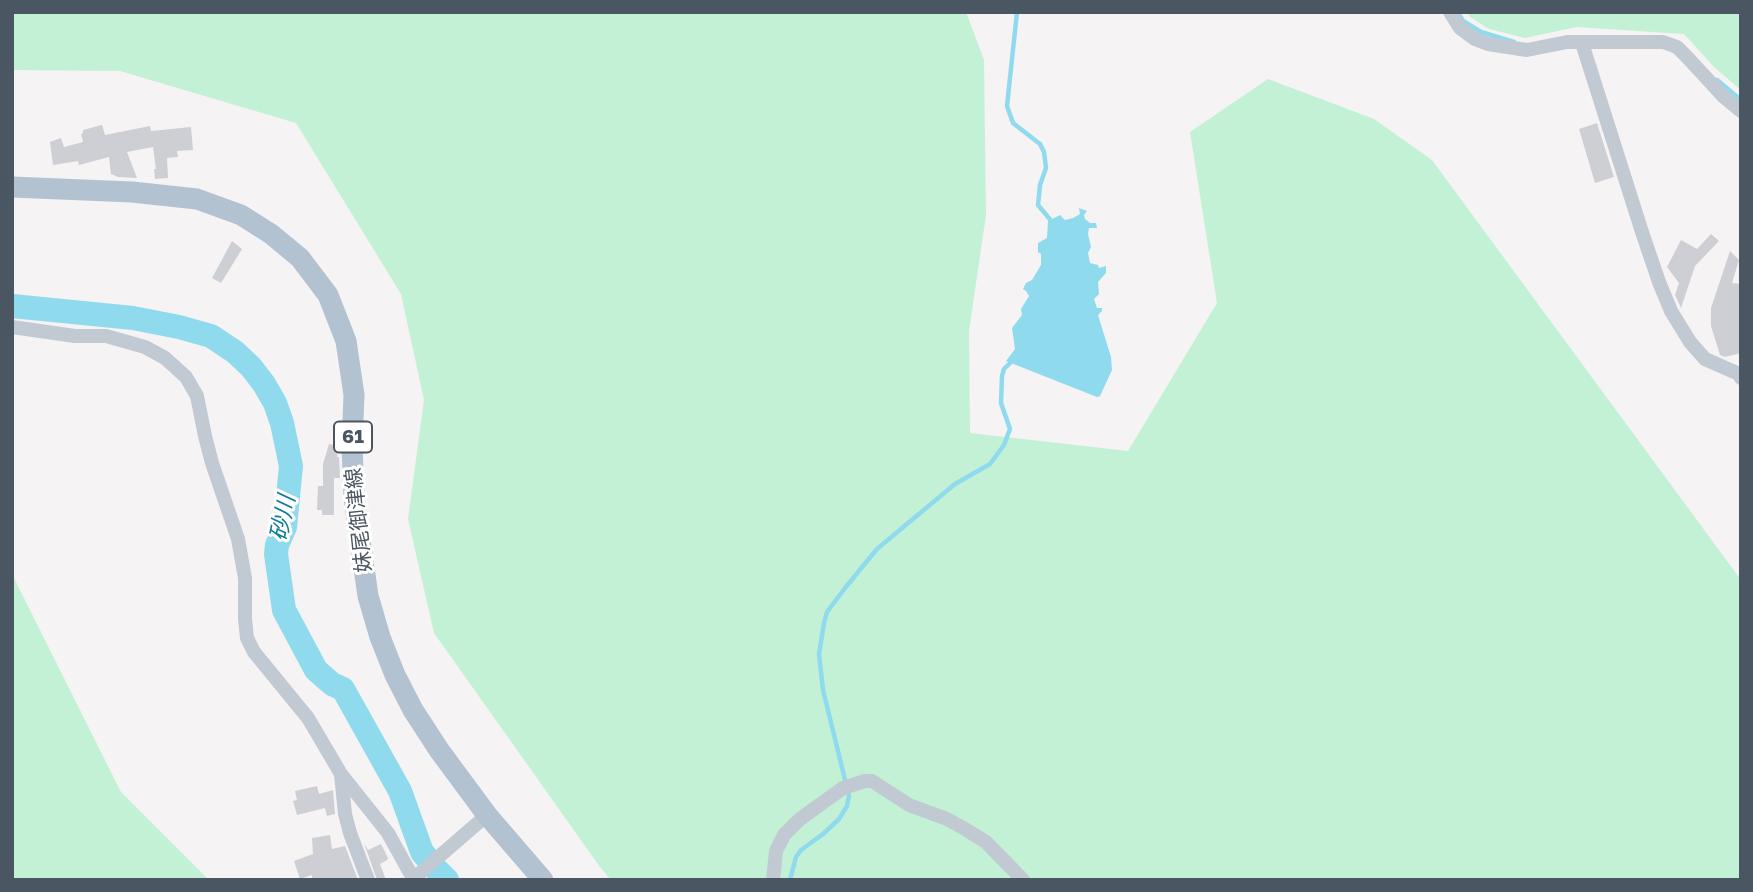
<!DOCTYPE html>
<meta charset="utf-8">
<style>
body{margin:0}
#map{position:relative;width:1753px;height:892px;overflow:hidden;background:#f5f3f3;font-family:"Golos Text",sans-serif}
canvas{display:block}
.frame{position:absolute;inset:0;border:14px solid #4a5661;pointer-events:none}
</style>
<div id="map">
<canvas width="1753" height="892"></canvas>
<div class="frame"></div>
</div>
<script>
const c = document.querySelector('canvas').getContext('2d');
c.lineJoin = 'round';
function fill(path, color) { c.fillStyle = color; c.fill(path, 'evenodd'); }
const poly = rows => new Path2D(rows.map(r => 'M' + r).join(''));
function strokePath(path, color, width, dash) { c.strokeStyle = color; c.lineWidth = width; c.lineCap = dash ? 'butt' : 'round'; c.setLineDash(dash || []); c.stroke(path); }
function drawText(font, color, halo, rows, align = 'center') {
  c.font = font + ' "Golos Text","Noto Sans JP",sans-serif'; c.lineWidth = 6; c.setLineDash([]); c.textBaseline = 'middle'; c.strokeStyle = halo; c.fillStyle = color; for (const [text, x, y, turn = 0] of rows) {
    c.save(); c.translate(x, y); c.rotate((+turn || 0) * Math.PI / 180); c.textAlign = isNaN(turn) ? turn : align; if (halo) c.strokeText(text, 0, 0); c.fillText(text, 0, 0); c.restore();
  }
}
fill(poly([
 [12,12,966,12,984,60,986,215,969,331,970,433,1128,451,1217,303,1190,132,1268,79,1374,119,1432,160,1741,580,1741,880,611,880,600,867,434,633,408,519,424,400,401,294,296,123,120,71,12,70],
 [1467,12,1741,12,1741,90,1714,67,1684,34,1577,27,1525,38,1489,29,1470,17],
 [12,574,121,792,209,880,12,880]
]), '#c3f1d5');
fill(poly([
 [1079,208,1087,211,1084,215,1085,219,1090,223,1096,223,1097,228,1089,228,1088,234,1091,247,1088,253,1090,263,1098,265,1099,268,1106,266,1106,273,1098,282,1099,294,1094,299,1097,308,1102,308,1102,311,1098,315,1111,357,1112,370,1100,396,1097,397,1006,361,1015,349,1012,328,1022,315,1021,309,1029,296,1026,291,1023,289,1026,283,1032,280,1041,265,1041,254,1038,252,1038,243,1047,238,1048,221,1060,215,1065,220,1073,218,1080,214]
]), '#90daee');
strokePath(poly([
 [1017,12,1007,106,1013,123,1040,144,1044,152,1046,168,1040,185,1038,205,1053,223],
 [1460,16,1463,21,1481,32,1514,42],
 [1717,80,1741,100],
 [790,880,796,857,801,850,823,834,839,819,847,806,849,796,823,690,819,654,824,623,827,612,845,588,877,549,955,484,990,464,1004,445,1010,429,1001,403,1002,376,1004,369,1014,359]
]), '#90daee', 4.5);
strokePath(poly([
 [12,306,133,318,179,327,211,336,235,352,251,367,264,384,275,403,282,423,291,466,285,527,277,545,276,554,284,610,316,670,332,684,343,689,400,791,422,852,436,869,447,880]
]), '#90daee', 24);
fill(poly([
 [1597,123,1614,177,1595,183,1579,129],
 [102,125,105,135,150,126,151,131,191,127,193,150,177,151,178,157,167,158,168,178,155,179,154,169,156,169,153,147,127,152,137,178,118,177,111,174,109,157,79,165,78,161,53,165,50,142,61,138,64,147,83,142,81,134,83,133,83,130],
 [1711,234,1719,241,1695,266,1681,308,1675,295,1679,283,1667,267,1681,240,1697,249],
 [232,241,242,249,221,283,212,278],
 [1730,251,1739,260,1732,283,1741,284,1741,353,1725,357,1720,355,1711,326,1711,308],
 [329,444,339,446,337,457,339,457,340,478,334,478,334,515,322,515,322,510,317,510,318,486,323,486,323,464],
 [317,786,319,794,333,790,335,814,327,816,325,808,297,815,293,801,297,800,295,791],
 [330,835,332,849,345,846,358,880,312,880,312,875,300,879,294,861,313,854,312,838],
 [364,843,368,850,381,844,388,858,387,860,380,864,386,880,377,880]
]), '#cdcfd5');
strokePath(poly([
 [1450,12,1460,28,1475,39,1488,44,1527,50,1567,42,1663,42,1677,47,1687,57,1723,96,1741,111],
 [1582,43,1642,232,1659,282,1671,311,1690,342,1705,359,1739,374,1741,378],
 [12,327,75,336,106,336,145,347,165,358,186,377,197,396,205,436,212,463,238,539,245,578,245,619,247,638,254,652,308,718,341,774,388,833,414,880],
 [341,774,345,814,350,833,368,880],
 [412,880,487,815],
 [773,880,776,851,784,835,800,819,843,788,865,781,872,781,909,805,947,819,965,829,986,842,1023,880]
]), '#c1cad2', 14);
strokePath(poly([
 [12,187,132,192,197,199,241,215,271,234,300,258,328,295,346,341,354,395,352,445,354,498,368,596,380,637,395,675,413,710,439,750,487,815,543,880]
]), '#b3c2d1', 21);
for (const [x, y, w] of [
 [353,437,38]
]) { const box = new Path2D(); box.roundRect(x - w / 2, y - 15.5, w, 31, 5); c.fillStyle = '#fff'; c.fill(box); strokePath(box, '#4a5661', 2); }
drawText('bold 19px', '#4a5661', null, [
 ["61",353,437]
]);
drawText('21px', '#4a5661', '#fff', [
 ["妹尾御津線",359,520,-96]
]);
drawText('italic 23px', '#0c7c9b', '#fff', [
 ["砂川",283,518,-79]
]);
</script>
